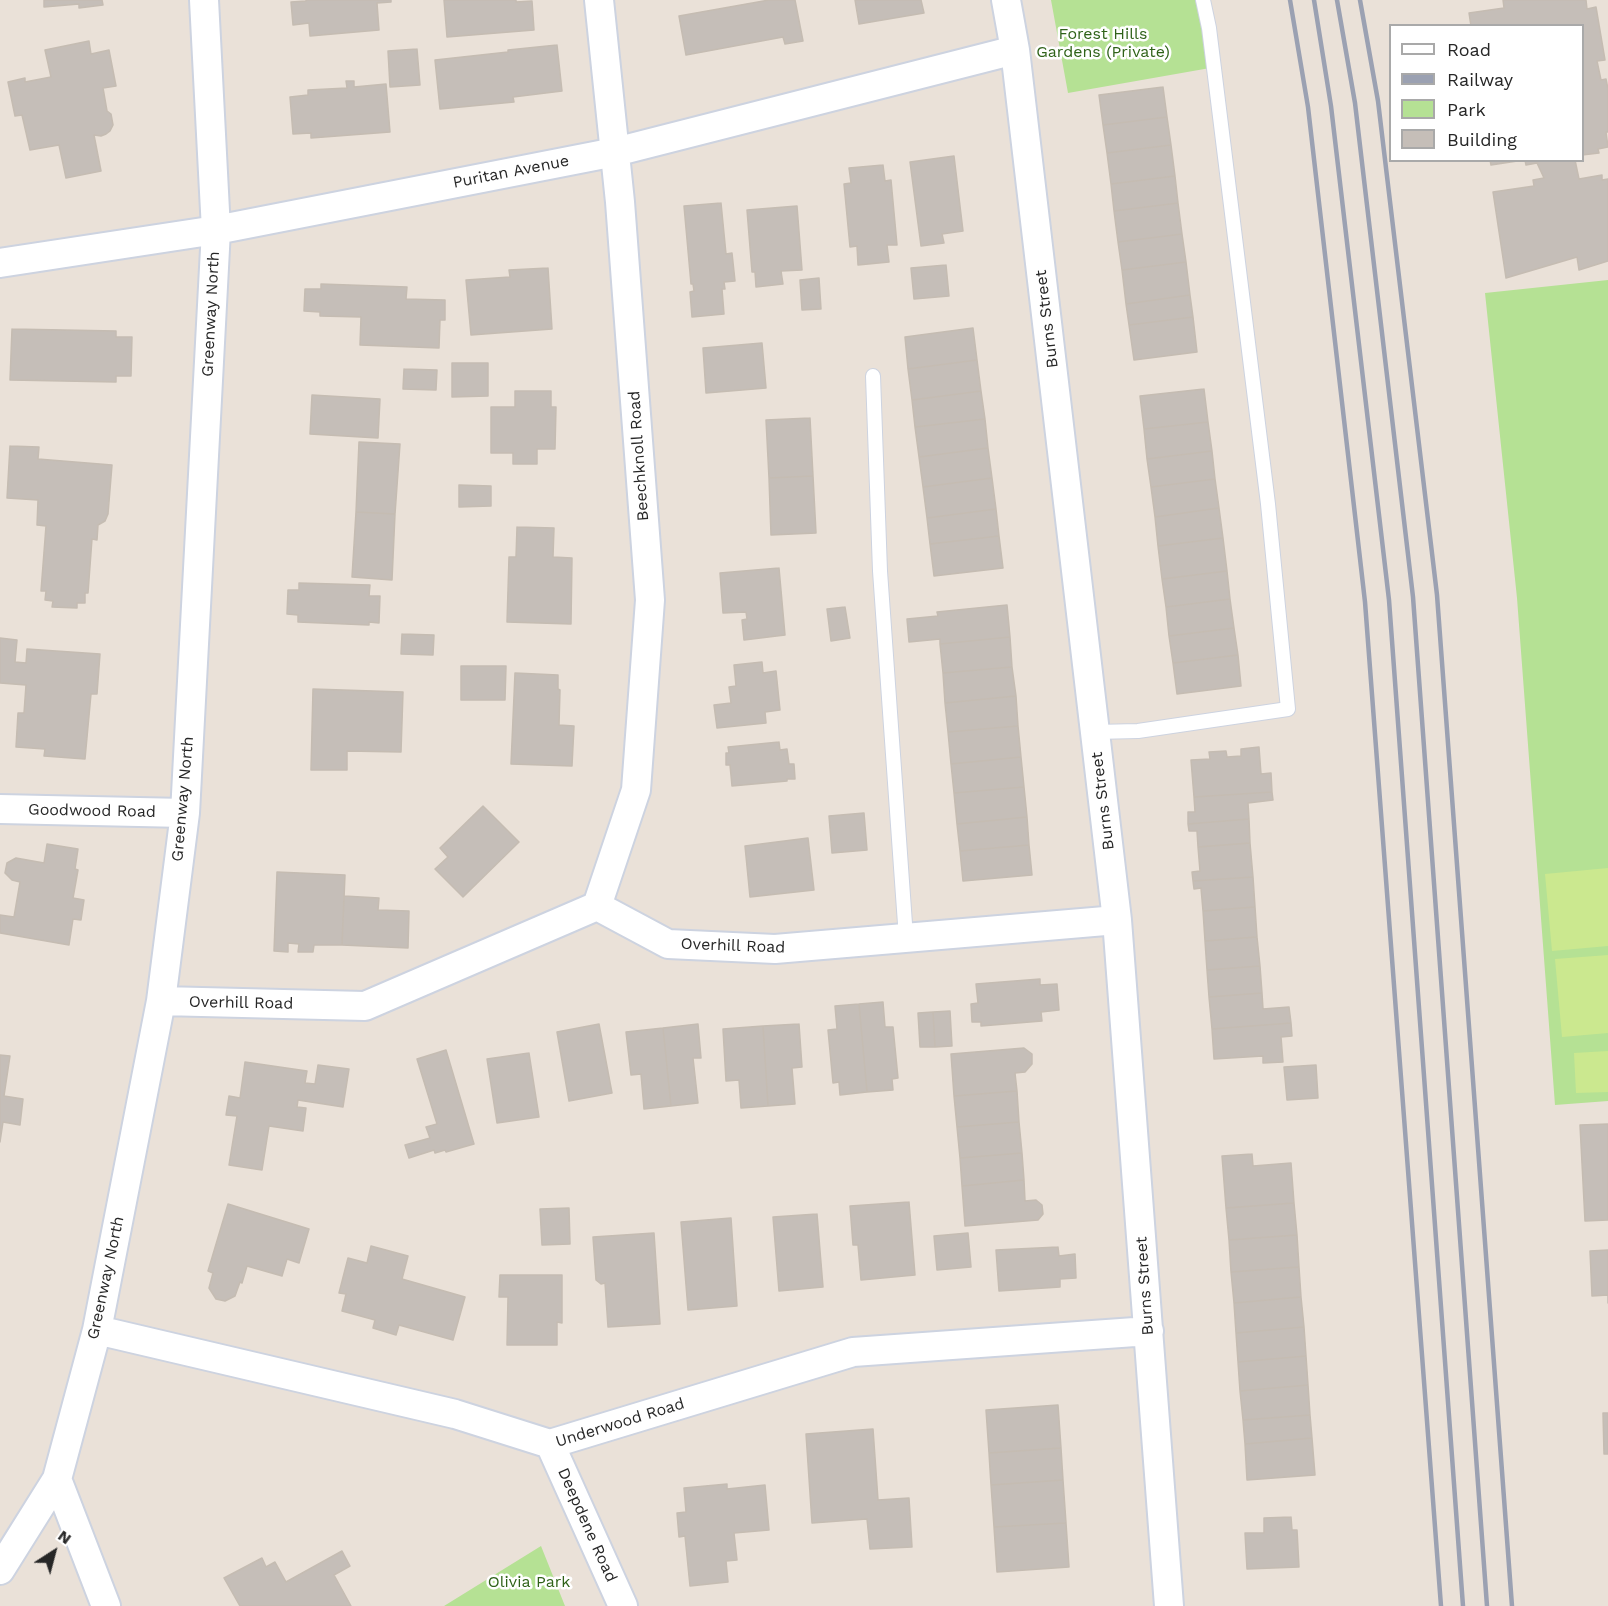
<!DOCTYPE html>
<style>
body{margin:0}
#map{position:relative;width:1608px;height:1606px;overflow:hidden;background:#eae1d8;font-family:"Work Sans",sans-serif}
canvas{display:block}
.legend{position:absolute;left:1389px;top:24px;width:195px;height:138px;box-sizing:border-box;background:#fff;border:2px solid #a9a9a9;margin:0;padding:8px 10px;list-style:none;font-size:18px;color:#272727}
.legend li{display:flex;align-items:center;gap:12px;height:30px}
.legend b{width:30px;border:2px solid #a9a9a9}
.north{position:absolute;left:24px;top:1522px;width:60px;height:60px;-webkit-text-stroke:4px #fff;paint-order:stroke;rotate:36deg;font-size:16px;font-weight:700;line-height:24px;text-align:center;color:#272727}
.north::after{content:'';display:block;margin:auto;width:21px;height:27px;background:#272727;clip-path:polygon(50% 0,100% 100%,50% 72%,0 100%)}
</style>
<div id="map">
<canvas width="1608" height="1606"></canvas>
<ul class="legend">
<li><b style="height:8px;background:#fff"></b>Road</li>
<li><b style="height:8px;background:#9ba1b2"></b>Railway</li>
<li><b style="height:16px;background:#b5e194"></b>Park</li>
<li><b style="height:16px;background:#c5beb8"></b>Building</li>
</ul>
<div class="north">N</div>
</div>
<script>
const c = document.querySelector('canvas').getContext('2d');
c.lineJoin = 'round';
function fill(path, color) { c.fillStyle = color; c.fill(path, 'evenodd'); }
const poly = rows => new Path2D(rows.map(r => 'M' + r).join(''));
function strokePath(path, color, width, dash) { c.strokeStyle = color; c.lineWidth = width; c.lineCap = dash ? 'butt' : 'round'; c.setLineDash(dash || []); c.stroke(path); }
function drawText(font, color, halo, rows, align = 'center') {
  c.font = font + ' "Work Sans",sans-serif'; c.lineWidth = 5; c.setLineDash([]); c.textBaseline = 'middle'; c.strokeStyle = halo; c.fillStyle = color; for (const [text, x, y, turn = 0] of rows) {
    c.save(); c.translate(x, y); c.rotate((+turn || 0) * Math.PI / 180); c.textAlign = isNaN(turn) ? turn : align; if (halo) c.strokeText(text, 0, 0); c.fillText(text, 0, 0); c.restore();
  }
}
fill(poly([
 [1051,0,1198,0,1210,68,1068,93],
 [1608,280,1608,1101,1555,1105,1517,598,1485,293],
 [541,1546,565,1606,444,1606]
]), '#b5e194');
fill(poly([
 [1608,868,1608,946,1552,951,1545,874],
 [1608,955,1608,1033,1562,1037,1555,959],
 [1608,1051,1608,1092,1576,1093,1574,1053]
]), '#cbe88f');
const building = poly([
 [44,0,102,0,103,5,79,8,79,4,44,7,44,0],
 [306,0,391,0,391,2,377,3,379,30,310,36,309,23,293,25,291,2,306,1,306,0],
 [444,0,516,0,516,2,532,1,534,30,447,37,444,0],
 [769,0,795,0,803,41,785,44,783,37,686,55,679,16,769,0],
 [855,0,921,0,924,13,859,24,855,0],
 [1503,0,1586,0,1587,9,1596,7,1605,60,1597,61,1601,80,1606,79,1608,89,1608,132,1606,132,1608,147,1598,149,1599,153,1582,155,1582,26,1471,26,1469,13,1504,8,1503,0],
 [89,41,91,54,109,50,116,86,103,88,107,111,111,114,113,125,110,131,106,134,101,136,94,135,101,171,66,178,59,145,30,150,22,115,15,116,8,82,25,78,25,82,51,77,45,50,89,41],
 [557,45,562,91,513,97,514,102,440,109,435,60,508,52,508,50,557,45],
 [417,49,420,85,390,87,388,51,417,49],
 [346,81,354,81,354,87,386,84,390,132,311,138,311,133,293,134,290,97,308,95,308,90,347,88,346,81],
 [1163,87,1167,117,1103,125,1099,95,1163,87],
 [1167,117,1171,145,1107,153,1103,125,1167,117],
 [1171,145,1175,176,1111,184,1107,153,1171,145],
 [954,156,963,231,942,234,944,243,921,246,910,162,954,156],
 [1490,160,1524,160,1491,165,1490,160],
 [1525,160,1575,160,1579,179,1602,175,1602,180,1608,179,1608,261,1579,270,1577,257,1506,278,1493,192,1534,186,1533,180,1544,178,1537,163,1526,165,1525,160],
 [883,165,885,181,891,180,897,245,887,245,889,262,858,265,857,246,850,247,844,184,851,183,849,168,883,165],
 [1175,176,1178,203,1114,211,1111,184,1175,176],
 [721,203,726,254,732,253,735,281,724,282,725,289,722,289,724,314,692,317,690,292,694,291,693,284,691,284,684,206,721,203],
 [1178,203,1182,234,1118,242,1114,211,1178,203],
 [797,206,802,270,781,271,783,284,756,287,755,272,752,272,747,210,797,206],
 [1182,234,1186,262,1122,270,1118,242,1182,234],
 [1186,262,1190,295,1126,304,1122,270,1186,262],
 [946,265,949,296,914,299,911,268,946,265],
 [548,268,552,329,471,335,466,280,510,277,509,270,548,268],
 [819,278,821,309,802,310,800,280,819,278],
 [321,284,407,287,406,299,445,300,445,320,440,320,439,348,360,345,361,317,320,316,320,312,304,311,305,289,321,289,321,284],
 [1190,295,1193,317,1129,325,1126,304,1190,295],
 [1193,317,1197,352,1134,360,1129,325,1193,317],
 [973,328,977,360,908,369,905,337,973,328],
 [12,329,116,331,116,337,132,337,131,376,116,376,116,382,10,380,12,329],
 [762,343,766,388,706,393,703,348,762,343],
 [977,360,981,391,912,400,908,369,977,360],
 [452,363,488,363,488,396,452,397,452,363],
 [404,369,437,370,436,390,403,389,404,369],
 [1204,389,1208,422,1144,429,1140,396,1204,389],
 [515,391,551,391,551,407,556,407,555,449,537,449,537,464,513,464,513,453,491,453,491,407,515,407,515,391],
 [981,391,985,419,915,427,912,400,981,391],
 [312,395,380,399,378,438,310,434,312,395],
 [810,418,813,476,769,478,766,420,810,418],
 [985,419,988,448,919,457,915,427,985,419],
 [1208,422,1212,451,1147,459,1144,429,1208,422],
 [359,442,400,444,395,514,356,512,359,442],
 [10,446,39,447,38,459,112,465,108,514,105,521,98,525,97,540,92,539,88,593,85,593,85,603,77,603,77,608,52,607,53,601,45,600,46,591,41,591,46,526,37,525,38,500,7,498,10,446],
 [988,448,992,478,923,487,919,457,988,448],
 [1212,451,1215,479,1151,487,1147,459,1212,451],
 [813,476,816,533,771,535,769,478,813,476],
 [992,478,996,509,927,518,923,487,992,478],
 [1215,479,1219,508,1155,517,1151,487,1215,479],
 [459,485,491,486,491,506,459,507,459,485],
 [1219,508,1223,538,1158,546,1155,517,1219,508],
 [996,509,999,536,930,544,927,518,996,509],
 [356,512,395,514,392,580,352,577,356,512],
 [517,527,554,528,553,557,572,558,571,624,507,622,509,557,516,557,517,527],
 [999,536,1003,568,934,576,930,544,999,536],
 [1223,538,1227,571,1162,579,1158,546,1223,538],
 [779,568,785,635,744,640,742,620,747,619,746,612,723,613,720,573,779,568],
 [1227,571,1230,599,1166,607,1162,579,1227,571],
 [299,583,370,585,369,596,380,596,379,623,369,622,369,625,298,622,298,615,287,614,288,590,299,590,299,583],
 [1230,599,1234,628,1169,636,1166,607,1230,599],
 [1007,605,1010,637,940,644,940,639,909,642,907,619,938,616,937,612,1007,605],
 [845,607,850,638,831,641,827,609,845,607],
 [1234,628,1238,655,1173,663,1169,636,1234,628],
 [402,634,434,635,433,655,401,654,402,634],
 [1010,637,1012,667,943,673,940,644,1010,637],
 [0,638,17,640,15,662,26,663,27,649,100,654,97,694,91,694,85,759,44,756,45,749,16,747,18,713,24,713,26,685,0,683,0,638],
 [1238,655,1241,686,1177,694,1173,663,1238,655],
 [762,662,763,673,776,671,780,710,765,712,766,723,717,728,714,705,731,703,729,687,736,686,734,665,762,662],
 [461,666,506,666,505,700,461,700,461,666],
 [1012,667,1016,696,945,703,943,673,1012,667],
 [515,673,558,675,558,689,560,690,559,725,574,726,572,766,511,764,515,673],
 [313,689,403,692,401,752,347,751,347,770,311,770,313,689],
 [1016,696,1018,726,948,732,945,703,1016,696],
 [1018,726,1021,757,951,764,948,732,1018,726],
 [779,742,780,750,787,749,789,764,794,764,795,779,787,779,787,781,732,786,730,765,726,765,726,753,729,753,728,747,779,742],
 [1259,747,1261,774,1271,773,1272,792,1194,797,1191,760,1210,759,1209,752,1226,751,1227,757,1241,756,1241,749,1259,747],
 [1021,757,1024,787,954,793,951,764,1021,757],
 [1024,787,1027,817,957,824,954,793,1024,787],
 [1272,792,1273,800,1248,803,1249,819,1188,824,1188,812,1195,812,1194,797,1272,792],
 [483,806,519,842,463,897,435,869,448,857,440,848,483,806],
 [864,813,867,850,832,853,829,816,864,813],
 [1027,817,1029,845,960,851,957,824,1027,817],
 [1249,819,1250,843,1198,847,1197,831,1189,831,1188,824,1249,819],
 [808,838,814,890,750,897,745,846,808,838],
 [1250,843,1253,877,1193,881,1192,872,1200,871,1198,847,1250,843],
 [47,844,78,849,75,869,78,870,73,898,84,900,81,920,73,919,69,945,0,933,0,915,14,917,20,882,12,880,5,873,7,863,16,858,44,863,47,844],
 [1029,845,1032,875,963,881,960,851,1029,845],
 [277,872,345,875,342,945,314,945,313,952,298,952,299,944,288,943,288,952,274,951,277,872],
 [1253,877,1255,907,1203,911,1201,888,1194,889,1193,881,1253,877],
 [344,896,379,898,378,910,409,911,408,948,342,945,344,896],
 [1255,907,1257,937,1205,941,1203,911,1255,907],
 [1257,937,1260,966,1207,970,1205,941,1257,937],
 [1260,966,1262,993,1209,997,1207,970,1260,966],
 [1040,979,1040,985,1057,984,1059,1010,1041,1012,1042,1021,981,1026,981,1022,972,1022,971,1004,978,1003,976,984,1040,979],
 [1262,993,1263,1009,1289,1007,1291,1023,1212,1029,1209,997,1262,993],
 [883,1002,885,1027,893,1027,898,1078,892,1079,893,1090,867,1092,859,1004,883,1002],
 [859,1004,867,1092,840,1095,839,1082,833,1083,828,1030,837,1029,835,1006,859,1004],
 [950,1011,952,1046,935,1047,933,1012,950,1011],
 [933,1012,935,1047,920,1047,918,1013,933,1012],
 [1291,1023,1292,1036,1281,1037,1283,1062,1263,1063,1263,1056,1214,1059,1212,1029,1291,1023],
 [599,1024,612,1093,569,1101,557,1032,599,1024],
 [698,1024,701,1058,693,1058,698,1103,671,1106,663,1028,698,1024],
 [799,1024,802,1067,792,1068,795,1104,768,1106,763,1026,799,1024],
 [763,1026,768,1106,741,1108,739,1080,726,1081,723,1029,763,1026],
 [663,1028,671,1106,644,1109,641,1074,631,1075,626,1032,663,1028],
 [1024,1048,1032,1054,1032,1064,1025,1072,1015,1073,1017,1091,954,1096,951,1054,1024,1048],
 [446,1050,474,1144,446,1152,445,1150,435,1153,434,1150,409,1158,405,1145,430,1138,426,1127,437,1124,417,1059,446,1050],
 [529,1053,539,1117,497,1123,487,1059,529,1053],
 [0,1055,10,1056,4,1096,23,1099,20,1125,3,1122,0,1142,0,1055],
 [245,1062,307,1071,305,1083,315,1084,318,1065,349,1069,343,1107,298,1100,297,1107,306,1108,303,1131,269,1126,262,1170,229,1165,237,1116,226,1115,229,1096,240,1098,245,1062],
 [1316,1065,1318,1098,1287,1100,1284,1067,1316,1065],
 [1017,1091,1019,1122,957,1127,954,1096,1017,1091],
 [1019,1122,1022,1153,960,1158,957,1127,1019,1122],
 [1608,1124,1608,1220,1585,1221,1580,1125,1608,1124],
 [1022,1153,1024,1180,962,1186,960,1158,1022,1153],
 [1252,1154,1253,1166,1291,1163,1294,1203,1226,1208,1222,1156,1252,1154],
 [1024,1180,1025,1201,1036,1200,1042,1205,1043,1214,1038,1220,965,1226,962,1186,1024,1180],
 [909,1202,915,1275,861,1280,858,1245,853,1245,850,1206,909,1202],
 [1294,1203,1297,1235,1229,1240,1226,1208,1294,1203],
 [228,1204,309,1229,299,1263,287,1259,282,1276,247,1266,242,1283,240,1282,235,1296,225,1301,216,1299,209,1288,213,1273,208,1271,228,1204],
 [569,1208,570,1244,542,1245,540,1209,569,1208],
 [817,1214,823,1287,779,1291,773,1217,817,1214],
 [731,1218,737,1306,688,1310,681,1222,731,1218],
 [654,1233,660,1324,608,1327,605,1283,601,1284,596,1280,593,1237,654,1233],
 [968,1233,971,1267,937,1270,934,1236,968,1233],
 [1297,1235,1299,1267,1231,1272,1229,1240,1297,1235],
 [371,1246,408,1256,402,1279,465,1297,453,1340,399,1325,396,1335,373,1328,375,1320,342,1311,346,1294,339,1293,348,1258,367,1263,371,1246],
 [1058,1247,1059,1256,1075,1254,1076,1278,1060,1279,1060,1287,999,1291,996,1250,1058,1247],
 [1608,1250,1608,1303,1608,1295,1592,1296,1590,1251,1608,1250],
 [1299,1267,1301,1297,1234,1303,1231,1272,1299,1267],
 [500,1275,562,1275,562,1323,557,1322,557,1345,507,1345,508,1297,499,1297,500,1275],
 [1301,1297,1304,1327,1236,1333,1234,1303,1301,1297],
 [1304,1327,1306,1356,1238,1362,1236,1333,1304,1327],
 [1306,1356,1308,1385,1240,1391,1238,1362,1306,1356],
 [1308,1385,1310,1415,1243,1420,1240,1391,1308,1385],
 [1058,1405,1061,1448,989,1453,986,1410,1058,1405],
 [1603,1413,1608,1413,1608,1454,1604,1454,1603,1413],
 [1310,1415,1312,1438,1245,1444,1243,1420,1310,1415],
 [873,1429,878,1500,909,1498,912,1547,870,1549,867,1519,812,1523,806,1434,873,1429],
 [1312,1438,1315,1475,1247,1480,1245,1444,1312,1438],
 [1061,1448,1063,1480,991,1485,989,1453,1061,1448],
 [1063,1480,1066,1523,994,1527,991,1485,1063,1480],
 [727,1484,727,1489,765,1485,769,1530,734,1533,737,1560,726,1561,728,1582,690,1586,685,1536,679,1537,677,1513,686,1512,684,1488,727,1484],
 [1291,1517,1292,1530,1297,1530,1299,1567,1247,1569,1245,1533,1264,1533,1264,1518,1291,1517],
 [1066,1523,1069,1567,997,1572,994,1527,1066,1523],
 [342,1551,350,1566,334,1575,351,1606,240,1606,224,1578,262,1558,266,1567,275,1562,286,1582,342,1551]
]);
fill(building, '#c5beb8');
strokePath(building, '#c5bcb2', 1.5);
const lane = poly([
 [873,376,880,571,906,938],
 [1095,732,1138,731,1288,709,1268,504,1209,28,1203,0]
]);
const street = poly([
 [1006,0,1015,50,1117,920,1169,1606],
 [0,263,216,230,615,152,1015,50],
 [0,809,185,813],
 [597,906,636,790,650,600,620,202,599,0],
 [161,1001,365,1006,597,906,668,944,775,949,1117,920],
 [97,1330,455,1414,550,1444,853,1352,1149,1331],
 [550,1444,623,1606],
 [57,1479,106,1606],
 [0,1570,57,1479,97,1330,161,1001,185,813,216,230,204,0]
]);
strokePath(lane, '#cdd3e0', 16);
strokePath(street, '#cdd3e0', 32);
strokePath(lane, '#fff', 14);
strokePath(street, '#fff', 28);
strokePath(poly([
 [1290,0,1308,107,1365,602,1441,1606],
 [1314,0,1331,106,1389,600,1463,1606],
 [1337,0,1355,103,1413,597,1487,1606],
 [1360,0,1378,101,1437,595,1512,1606]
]), '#9ba1b2', 4.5);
drawText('16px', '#2f6219', '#fff', [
 ["Forest Hills",1103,34],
 ["Gardens (Private)",1103,52],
 ["Olivia Park",529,1582]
]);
drawText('16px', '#272727', '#fff', [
 ["Puritan Avenue",511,172,-11],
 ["Greenway North",211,314,-87],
 ["Burns Street",1047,319,-97],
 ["Beechknoll Road",639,456,-94],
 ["Greenway North",183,799,-85],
 ["Burns Street",1103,801,-97],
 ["Goodwood Road",92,811,1],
 ["Overhill Road",733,946,2],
 ["Overhill Road",241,1003,1],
 ["Greenway North",106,1278,-78],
 ["Burns Street",1145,1286,-94],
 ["Underwood Road",620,1423,-17],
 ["Deepdene Road",587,1525,66]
]);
</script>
